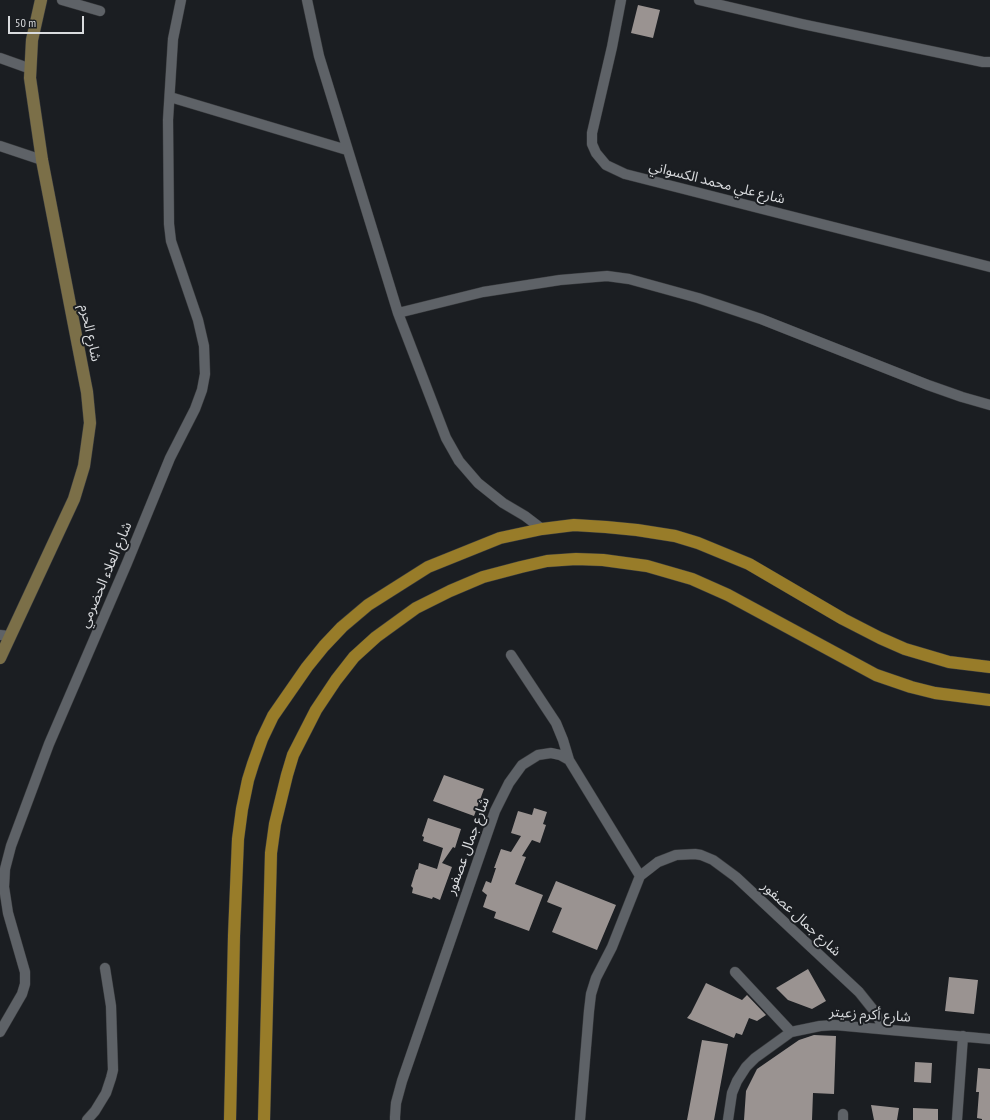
<!DOCTYPE html>
<meta charset="utf-8">
<style>
body{margin:0}
#map{position:relative;width:990px;height:1120px;overflow:hidden;background:#1b1e22;font-family:"PT Sans Narrow",sans-serif}
canvas{display:block}
.scale{position:absolute;left:8px;top:16px;width:76px;height:18px;box-sizing:border-box;border:2px solid #d9dbde;border-top:0;padding-left:5px;font-size:12px;line-height:14px;white-space:nowrap;color:#d9dbde;-webkit-text-stroke:3px #1b1e22;paint-order:stroke}
</style>
<div id="map">
<canvas width="990" height="1120"></canvas>
<div class="scale">50 m</div>
</div>
<script>
const c = document.querySelector('canvas').getContext('2d');
c.lineJoin = 'round';
function fill(path, color) { c.fillStyle = color; c.fill(path, 'evenodd'); }
const poly = rows => new Path2D(rows.map(r => 'M' + r).join(''));
function strokePath(path, color, width, dash) { c.strokeStyle = color; c.lineWidth = width; c.lineCap = dash ? 'butt' : 'round'; c.setLineDash(dash || []); c.stroke(path); }
function drawText(font, color, halo, rows, align = 'center') {
  c.font = font + ' "PT Sans Narrow","Noto Sans Arabic",sans-serif'; c.lineWidth = 4; c.setLineDash([]); c.textBaseline = 'middle'; c.strokeStyle = halo; c.fillStyle = color; for (const [text, x, y, turn = 0] of rows) {
    c.save(); c.translate(x, y); c.rotate((+turn || 0) * Math.PI / 180); c.textAlign = isNaN(turn) ? turn : align; if (halo) c.strokeText(text, 0, 0); c.fillText(text, 0, 0); c.restore();
  }
}
fill(poly([
 [638,5,660,10,653,38,631,33],
 [444,775,484,789,474,816,433,801],
 [534,808,547,812,543,824,546,825,540,843,532,840,522,856,526,857,515,884,543,895,529,931,494,918,496,912,483,907,487,895,482,891,486,881,491,883,496,868,494,868,501,849,511,852,521,836,511,833,518,811,532,815],
 [428,818,461,829,455,848,453,847,442,863,452,867,440,900,433,897,432,899,412,893,413,888,411,886,416,870,418,869,419,863,437,869,443,848,423,841,424,837,422,836],
 [556,881,616,905,597,950,552,932,562,908,547,902],
 [808,969,826,1001,812,1009,788,1000,776,988],
 [949,977,978,980,974,1014,945,1011],
 [706,983,742,1000,747,995,766,1015,757,1021,749,1018,742,1035,736,1033,734,1038,687,1018,691,1013],
 [814,1035,836,1036,834,1094,813,1093,812,1120,744,1120,746,1091,757,1069,799,1040],
 [702,1040,728,1044,714,1120,687,1120],
 [915,1062,932,1063,931,1083,914,1082],
 [978,1068,990,1069,990,1120,982,1120,982,1119,977,1118,979,1092,976,1092],
 [871,1105,899,1108,897,1120,874,1120],
 [913,1108,938,1109,938,1120,913,1120]
]), '#9a9391');
const street = poly([
 [62,0,100,11],
 [307,0,319,56,398,313,446,438,459,461,478,483,503,503,525,516,542,529],
 [621,0,612,47,592,133,592,144,596,153,606,165,625,174,990,267],
 [699,0,802,24,983,62,990,62],
 [0,58,31,69],
 [170,97,347,150],
 [0,146,42,160],
 [398,313,483,292,560,280,607,276,629,279,698,298,761,319,928,385,962,397,990,405],
 [0,635,9,636],
 [511,655,556,723,563,740,569,760],
 [735,972,791,1032],
 [0,1032,22,994,25,984,25,972,8,913,4,887,5,869,11,846,49,744,127,563,170,458,195,409,202,390,205,374,204,346,198,320,171,241,169,224,168,120,173,39,181,0],
 [87,1120,95,1111,106,1093,111,1078,113,1070,111,1006,105,968],
 [395,1120,395,1117,396,1103,402,1081,495,811,509,783,522,765,538,755,551,753,560,755,569,760,640,876],
 [580,1120,589,1011,591,994,596,978,612,947,640,876,658,862,676,855,695,854,701,855,713,860,736,877,859,992,875,1012,884,1029],
 [728,1120,732,1093,737,1081,746,1067,755,1058,791,1032,820,1026,835,1025,990,1039],
 [843,1120,843,1114],
 [957,1120,963,1036]
]);
const secondary = poly([
 [0,658,74,499,84,466,90,423,87,392,42,160,30,78,32,40,41,0]
]);
const primary = poly([
 [230,1120,234,936,238,839,242,809,248,780,253,764,262,739,273,716,307,667,324,646,342,627,368,605,428,567,500,538,542,529,574,525,606,527,637,530,675,536,698,543,749,564,843,619,880,638,905,649,949,662,990,667],
 [264,1120,271,853,275,824,287,775,293,755,316,710,336,680,354,657,376,637,416,608,450,591,483,577,521,567,547,561,576,559,603,560,647,566,692,579,728,595,876,675,911,687,935,693,990,700]
]);
strokePath(street, '#393b3e', 11);
strokePath(secondary, '#393b3e', 13);
strokePath(primary, '#393b3e', 13);
strokePath(street, '#5e6267', 10);
strokePath(secondary, '#7b6f48', 12);
strokePath(primary, '#987c29', 12);
drawText('14px', '#d9dbde', '#1b1e22', [
 ["شارع علي محمد الكسواني",717,183,14],
 ["شارع الحرم",90,333,78],
 ["شارع العلاء الحضرمي",106,575,-67],
 ["شارع جمال عصفور",468,846,-70],
 ["شارع جمال عصفور",801,919,43],
 ["شارع أكرم زعيتر",870,1015,4]
]);
</script>
